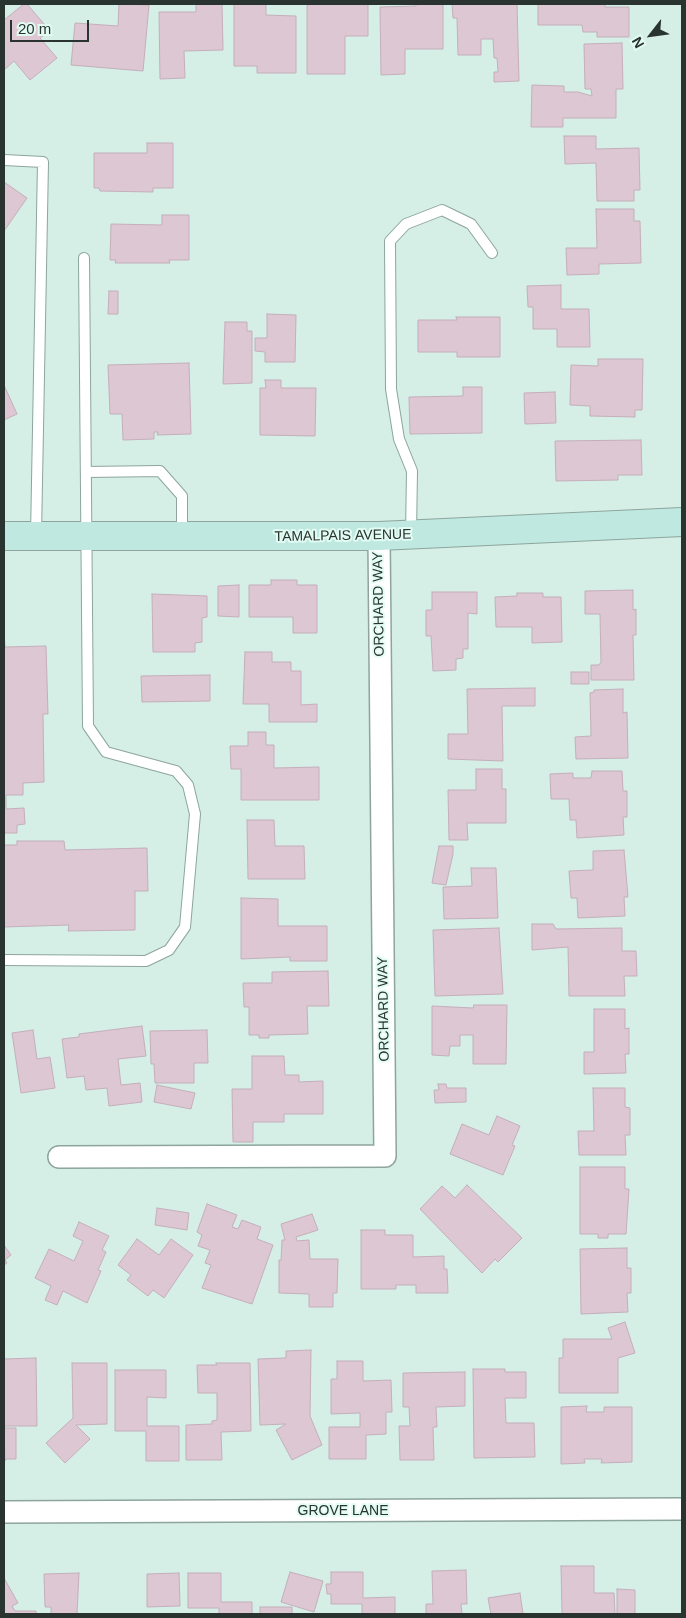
<!DOCTYPE html>
<style>
body{margin:0}
#map{position:relative;width:686px;height:1618px;overflow:hidden;background:#d5eee6;font-family:Arial,sans-serif}
canvas{display:block}
.frame{position:absolute;inset:0;border:5px solid #293330;pointer-events:none}
.north{position:absolute;left:626px;top:10px;width:50px;height:50px;-webkit-text-stroke:4px #e2fcf3;paint-order:stroke;rotate:240deg;font-size:14px;font-weight:700;line-height:20px;text-align:center;color:#293330}
.north::after{content:'';display:block;margin:auto;width:18px;height:22px;background:#293330;clip-path:polygon(50% 0,100% 100%,50% 72%,0 100%)}
.scale{position:absolute;left:10px;top:20px;width:79px;height:22px;box-sizing:border-box;border:2px solid #293330;border-top:0;padding-left:6px;font-size:15px;line-height:18px;white-space:nowrap;color:#293330;-webkit-text-stroke:4px #e2fcf3;paint-order:stroke}
</style>
<div id="map">
<canvas width="686" height="1618"></canvas>
<div class="frame"></div>
<div class="north">N</div>
<div class="scale">20 m</div>
</div>
<script>
const c = document.querySelector('canvas').getContext('2d');
c.lineJoin = 'round';
function fill(path, color) { c.fillStyle = color; c.fill(path, 'evenodd'); }
const poly = rows => new Path2D(rows.map(r => 'M' + r).join(''));
function strokePath(path, color, width, dash) { c.strokeStyle = color; c.lineWidth = width; c.lineCap = dash ? 'butt' : 'round'; c.setLineDash(dash || []); c.stroke(path); }
function drawText(font, color, halo, rows, align = 'center') {
  c.font = font + ' Arial,sans-serif'; c.lineWidth = 4; c.setLineDash([]); c.textBaseline = 'middle'; c.strokeStyle = halo; c.fillStyle = color; for (const [text, x, y, turn = 0] of rows) {
    c.save(); c.translate(x, y); c.rotate((+turn || 0) * Math.PI / 180); c.textAlign = isNaN(turn) ? turn : align; if (halo) c.strokeText(text, 0, 0); c.fillText(text, 0, 0); c.restore();
  }
}
const building = poly([
 [24,4,27,4,50,31,40,38,57,58,30,80,14,61,4,70,4,20,24,4],
 [119,4,149,5,143,71,71,65,75,23,118,26,119,4],
 [196,4,222,4,223,50,184,51,185,78,160,79,159,12,196,12,196,4],
 [234,4,266,4,266,15,296,16,296,73,257,73,257,66,234,66,234,4],
 [307,4,368,4,368,36,345,36,345,74,307,74,307,4],
 [416,4,443,4,443,49,405,49,405,74,381,75,380,7,416,6,416,4],
 [452,4,517,4,519,81,494,82,494,72,498,72,497,58,494,58,493,39,481,39,481,55,458,55,457,18,453,18,452,4],
 [538,4,605,4,605,7,629,7,629,37,597,37,597,32,583,32,582,25,538,25,538,4],
 [622,43,623,89,616,89,616,118,563,118,563,127,531,127,532,85,564,86,564,92,578,92,592,96,591,89,585,89,584,44,622,43],
 [564,136,596,136,596,149,639,148,640,190,634,190,634,201,597,201,596,163,565,164,564,136],
 [147,143,173,143,173,188,153,188,153,192,100,191,99,188,94,188,94,153,147,153,147,143],
 [4,182,27,198,4,231,4,182],
 [596,209,634,209,634,221,640,221,641,263,599,264,599,274,567,275,566,248,597,248,596,209],
 [162,215,189,215,189,260,169,260,170,263,115,263,116,260,110,260,111,224,162,225,162,215],
 [561,285,561,309,589,309,590,347,557,347,557,329,533,329,533,307,528,307,527,286,561,285],
 [109,291,118,291,118,314,108,314,109,291],
 [267,314,296,315,295,362,265,362,265,352,255,351,255,338,267,338,267,314],
 [456,317,500,317,500,357,457,357,457,352,418,352,418,320,457,320,456,317],
 [225,322,247,322,247,331,252,331,252,383,223,384,225,322],
 [598,359,643,359,642,410,635,410,635,417,590,416,590,406,570,405,571,365,598,366,598,359],
 [189,363,191,434,157,435,158,432,154,432,154,439,123,440,122,414,110,414,108,365,189,363],
 [265,380,281,380,281,388,316,388,315,436,260,435,260,388,266,388,265,380],
 [4,385,17,414,4,420,4,385],
 [463,387,482,387,482,433,410,434,409,397,463,396,463,387],
 [555,392,556,423,525,424,524,393,555,392],
 [641,440,642,475,618,475,618,480,556,481,555,441,641,440],
 [271,580,297,580,297,585,317,585,317,633,293,633,293,617,249,617,249,585,271,585,271,580],
 [239,585,239,617,218,616,218,586,239,585],
 [633,590,633,610,636,609,636,635,633,635,634,680,591,680,591,665,599,665,601,662,600,614,585,614,585,591,633,590],
 [432,592,477,592,477,614,468,613,468,649,463,649,463,658,456,659,456,670,433,671,431,636,426,636,426,610,432,610,432,592],
 [517,593,543,593,543,597,561,597,562,642,532,643,532,627,496,627,495,597,517,596,517,593],
 [152,594,207,596,207,617,202,618,202,642,195,643,195,652,153,652,152,594],
 [4,633,5,647,46,646,48,714,43,714,44,782,23,783,23,795,6,795,6,809,24,808,25,824,17,825,17,833,5,833,4,836,4,633],
 [245,652,272,652,272,662,291,662,291,671,301,671,301,705,317,704,317,722,269,722,269,704,243,704,245,652],
 [571,672,589,672,589,684,571,684,571,672],
 [210,675,210,701,142,702,141,676,210,675],
 [535,688,535,706,502,706,503,761,448,759,448,734,468,734,467,689,535,688],
 [623,689,623,713,627,712,628,758,576,759,575,737,591,736,590,693,594,692,594,690,623,689],
 [248,732,266,732,266,745,274,745,274,768,319,767,319,800,241,800,241,769,231,769,230,746,248,746,248,732],
 [476,769,502,769,502,789,506,789,506,823,467,823,468,840,449,840,448,790,476,790,476,769],
 [592,771,622,771,623,791,627,791,627,817,623,817,624,835,577,838,576,820,570,820,569,799,551,799,550,774,573,773,573,778,591,778,592,771],
 [247,820,274,820,275,846,304,846,305,879,248,879,247,820],
 [17,841,64,841,65,850,147,848,148,891,135,891,135,930,68,931,69,925,4,927,4,845,17,845,17,841],
 [439,846,453,846,453,854,446,885,432,883,439,846],
 [624,850,628,897,624,897,625,916,578,918,577,898,571,898,569,871,593,870,593,851,624,850],
 [471,868,496,868,498,918,444,919,443,887,472,886,471,868],
 [241,898,278,899,278,926,327,926,327,961,290,961,290,957,241,959,241,898],
 [532,924,553,924,556,929,622,928,622,951,636,951,637,976,624,976,625,996,569,996,568,947,532,950,532,924],
 [499,928,503,994,435,996,433,930,499,928],
 [328,971,329,1006,307,1006,308,1034,269,1035,269,1038,259,1038,259,1035,249,1035,249,1007,244,1007,243,983,272,983,272,972,328,971],
 [474,1005,507,1005,506,1064,473,1064,473,1035,460,1035,460,1046,450,1046,449,1056,432,1055,432,1006,473,1008,474,1005],
 [594,1009,625,1009,625,1029,629,1028,629,1054,625,1054,626,1073,584,1074,584,1052,594,1052,594,1009],
 [142,1026,146,1056,118,1059,121,1085,140,1083,142,1102,109,1106,107,1088,86,1090,84,1076,67,1078,62,1039,79,1037,79,1034,142,1026],
 [33,1030,37,1059,50,1057,55,1088,21,1093,12,1033,33,1030],
 [207,1030,208,1063,194,1063,194,1083,155,1083,154,1064,151,1064,150,1031,207,1030],
 [252,1056,284,1056,285,1075,299,1075,299,1082,323,1081,323,1114,284,1114,284,1122,253,1122,253,1142,233,1142,232,1089,252,1089,252,1056],
 [438,1084,446,1084,447,1088,466,1088,466,1102,435,1103,434,1090,439,1090,438,1084],
 [157,1085,195,1093,191,1109,154,1102,157,1085],
 [593,1088,625,1088,625,1107,630,1108,630,1135,625,1135,626,1155,579,1155,578,1131,594,1131,593,1088],
 [497,1116,520,1126,512,1145,515,1146,503,1175,450,1154,462,1124,489,1135,497,1116],
 [580,1167,625,1167,625,1189,629,1189,626,1234,608,1234,608,1238,598,1238,598,1234,580,1234,580,1167],
 [467,1185,522,1238,498,1262,495,1259,482,1273,420,1209,442,1186,455,1198,467,1185],
 [207,1204,237,1215,232,1227,238,1229,242,1220,261,1227,257,1239,273,1245,252,1304,202,1288,211,1265,205,1263,210,1250,198,1246,202,1235,197,1232,207,1204],
 [157,1208,189,1213,187,1230,155,1225,157,1208],
 [312,1214,318,1230,296,1237,297,1241,309,1240,310,1259,338,1259,337,1293,333,1293,333,1307,309,1307,309,1294,279,1293,279,1260,281,1260,282,1240,285,1240,281,1224,312,1214],
 [79,1222,109,1236,102,1250,106,1252,98,1270,101,1271,87,1303,63,1291,57,1305,45,1300,51,1286,35,1278,49,1249,74,1261,83,1241,73,1236,79,1222],
 [361,1230,385,1230,385,1235,413,1235,413,1257,444,1256,444,1269,447,1269,448,1293,416,1293,416,1285,396,1285,396,1289,361,1289,361,1230],
 [137,1239,159,1255,171,1239,193,1255,164,1298,153,1290,148,1296,127,1280,131,1275,118,1265,137,1239],
 [4,1245,11,1255,5,1260,7,1263,4,1265,4,1245],
 [627,1248,627,1268,631,1268,631,1293,627,1293,628,1312,581,1314,580,1249,627,1248],
 [625,1322,635,1353,618,1358,618,1393,559,1393,559,1358,563,1358,563,1339,612,1339,608,1328,625,1322],
 [311,1350,310,1416,322,1445,292,1460,276,1430,286,1424,260,1425,258,1359,286,1358,286,1351,311,1350],
 [36,1358,37,1426,4,1426,4,1359,36,1358],
 [337,1361,363,1361,363,1381,391,1380,392,1412,386,1412,386,1434,366,1435,366,1459,329,1459,329,1427,360,1427,360,1413,331,1414,331,1379,337,1379,337,1361],
 [72,1363,107,1363,107,1424,76,1425,90,1439,65,1463,46,1443,73,1418,72,1363],
 [216,1363,250,1363,251,1431,221,1432,222,1460,186,1460,186,1425,212,1424,212,1421,217,1420,217,1393,198,1393,197,1365,217,1365,216,1363],
 [473,1369,505,1369,505,1372,526,1372,526,1398,505,1398,506,1423,534,1423,535,1457,474,1458,473,1369],
 [115,1370,166,1370,166,1398,147,1397,147,1426,179,1426,179,1461,146,1461,146,1431,115,1431,115,1370],
 [465,1372,465,1406,436,1407,437,1427,433,1427,434,1460,400,1460,399,1426,410,1426,409,1407,403,1407,403,1373,465,1372],
 [587,1406,586,1412,604,1412,604,1407,632,1407,632,1462,601,1463,602,1459,584,1459,585,1463,561,1464,561,1407,587,1406],
 [4,1428,16,1428,16,1459,6,1459,5,1461,4,1428],
 [561,1566,594,1566,594,1593,614,1593,615,1614,562,1614,561,1566],
 [466,1570,467,1604,461,1604,462,1614,426,1614,426,1604,433,1604,432,1571,466,1570],
 [290,1572,323,1581,314,1612,281,1602,290,1572],
 [331,1572,363,1572,363,1598,395,1597,395,1614,362,1614,362,1604,331,1604,331,1594,327,1594,326,1584,331,1584,331,1572],
 [79,1573,77,1614,51,1614,51,1607,45,1607,44,1574,79,1573],
 [179,1573,180,1606,147,1607,147,1574,179,1573],
 [188,1573,221,1573,221,1602,252,1602,252,1614,219,1614,219,1608,188,1608,188,1573],
 [4,1578,18,1603,12,1606,15,1611,36,1611,36,1614,4,1614,4,1578],
 [617,1589,635,1590,635,1614,617,1614,617,1589],
 [520,1593,523,1614,491,1614,488,1598,520,1593],
 [260,1607,292,1607,292,1614,260,1614,260,1607]
]);
fill(building, '#ddc7d2');
strokePath(building, '#c4aeba', 1);
const lane = poly([
 [4,160,43,162,36,535],
 [86,472,160,471,182,496,182,535],
 [411,534,412,471,399,439,391,389,390,241,406,224,442,210,471,224,492,253],
 [4,960,146,961,169,950,185,927,195,814,188,785,176,771,106,752,88,726,84,258]
]);
const street = poly([
 [59,1157,385,1156,379,536],
 [4,1512,682,1509]
]);
const secondary = poly([
 [4,536,379,536,682,522]
]);
strokePath(lane, '#8da59d', 12);
strokePath(street, '#8da59d', 24);
strokePath(secondary, '#8da59d', 30);
strokePath(lane, '#fff', 10);
strokePath(street, '#fff', 21);
strokePath(secondary, '#bfe9e0', 28);
drawText('14px', '#293330', '#e2fcf3', [
 ["TAMALPAIS AVENUE",343,536,-1],
 ["ORCHARD WAY",379,604,-91],
 ["ORCHARD WAY",384,1009,-91],
 ["GROVE LANE",343,1511]
]);
</script>
